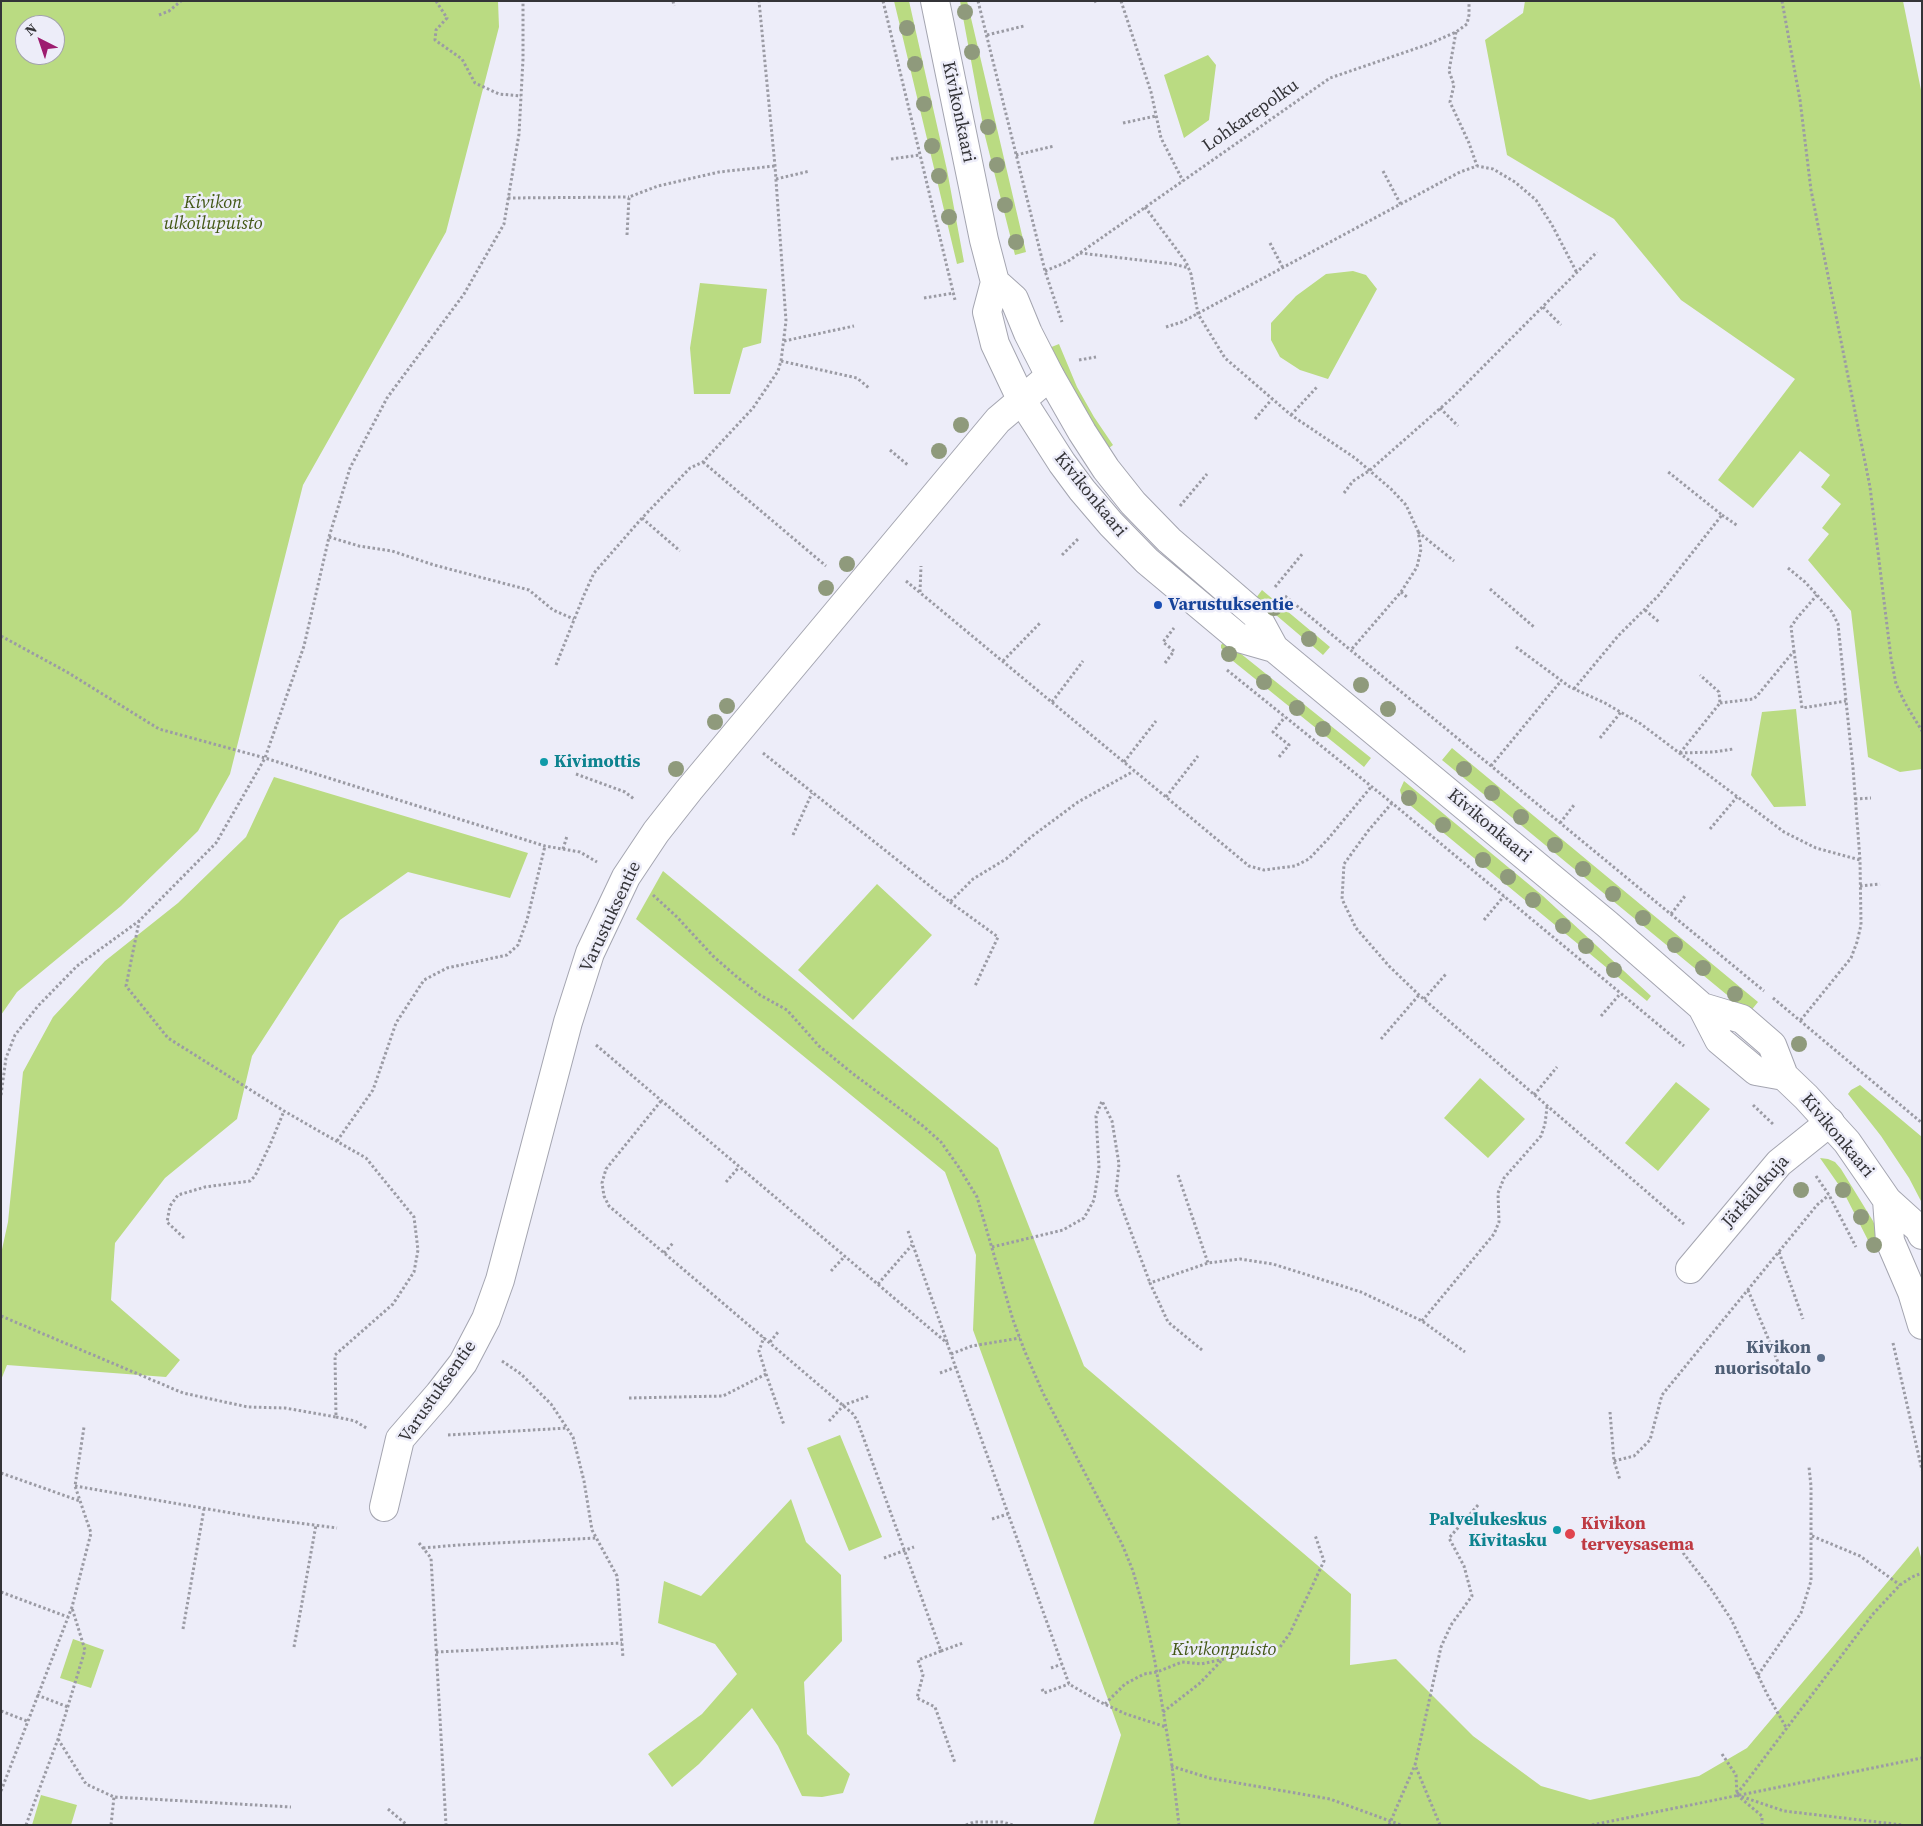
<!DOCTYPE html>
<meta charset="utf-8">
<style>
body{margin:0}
#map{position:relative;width:1923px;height:1826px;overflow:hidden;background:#ededf9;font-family:"Source Serif 4",serif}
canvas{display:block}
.frame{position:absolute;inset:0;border:2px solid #343438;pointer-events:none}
.north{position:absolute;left:15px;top:15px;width:50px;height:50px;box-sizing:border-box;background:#ededf9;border:1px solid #a3a3ac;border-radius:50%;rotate:319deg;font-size:14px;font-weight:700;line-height:20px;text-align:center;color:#343438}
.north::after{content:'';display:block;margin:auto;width:18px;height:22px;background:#9d1d70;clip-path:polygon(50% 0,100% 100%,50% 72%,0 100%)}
</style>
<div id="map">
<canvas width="1923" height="1826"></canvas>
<div class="frame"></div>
<div class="north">N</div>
</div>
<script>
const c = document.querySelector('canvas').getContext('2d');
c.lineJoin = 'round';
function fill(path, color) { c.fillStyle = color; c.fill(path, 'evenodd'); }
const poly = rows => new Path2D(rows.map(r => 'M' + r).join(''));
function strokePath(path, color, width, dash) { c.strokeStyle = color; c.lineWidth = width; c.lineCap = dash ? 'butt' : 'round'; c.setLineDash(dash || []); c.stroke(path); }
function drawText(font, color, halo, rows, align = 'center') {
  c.font = font + ' "Source Serif 4",serif'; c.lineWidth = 5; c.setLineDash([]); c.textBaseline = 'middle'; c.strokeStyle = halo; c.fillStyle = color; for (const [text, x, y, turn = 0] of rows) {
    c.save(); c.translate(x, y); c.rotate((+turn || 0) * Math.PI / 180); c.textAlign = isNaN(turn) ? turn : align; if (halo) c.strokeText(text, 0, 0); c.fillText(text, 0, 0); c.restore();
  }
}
fill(poly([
 [1,1,498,1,499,27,446,232,303,485,230,774,198,831,121,906,17,992,1,1015],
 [25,25,55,25,55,55,25,55],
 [894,1,909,1,947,170,964,262,957,264],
 [960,1,967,1,1026,252,1015,255,985,136],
 [1525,1,1903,1,1922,95,1922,769,1900,772,1868,757,1851,611,1808,560,1829,534,1822,528,1841,504,1821,487,1830,475,1800,451,1753,508,1718,480,1795,379,1681,300,1614,219,1507,155,1485,40,1523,13],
 [1208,55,1216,65,1209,120,1184,138,1164,75],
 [1353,271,1366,275,1377,289,1328,379,1300,370,1280,357,1271,340,1271,323,1296,296,1326,274],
 [700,283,767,289,761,343,743,348,730,394,694,394,690,348],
 [1059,344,1077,387,1094,417,1113,445,1105,451,1049,348],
 [1262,590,1330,647,1323,655,1256,598],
 [1225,641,1371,758,1364,767,1233,661,1221,648,1221,645],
 [1796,709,1806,806,1774,807,1751,775,1762,712],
 [1452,748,1758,1002,1749,1013,1442,760],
 [274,777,528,853,510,898,408,872,340,920,252,1056,237,1119,165,1178,115,1243,111,1300,180,1360,166,1377,7,1365,1,1380,1,1254,8,1222,23,1072,53,1017,105,961,178,903,246,837],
 [1404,781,1543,896,1651,996,1647,1001,1411,806,1401,794,1400,790],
 [663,871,998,1148,1084,1366,1351,1594,1350,1665,1396,1659,1473,1736,1541,1786,1590,1800,1699,1776,1747,1748,1918,1546,1922,1561,1922,1825,1093,1825,1121,1735,973,1330,976,1255,945,1172,636,919],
 [877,884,932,935,853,1020,798,970],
 [1480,1078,1525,1119,1488,1158,1444,1118],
 [1676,1082,1710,1109,1658,1171,1625,1143],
 [1860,1085,1922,1137,1922,1203,1909,1178,1881,1136,1848,1094,1851,1090],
 [1820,1158,1828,1159,1835,1162,1841,1169,1873,1221,1885,1247,1874,1252,1843,1191],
 [840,1435,882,1537,849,1551,807,1448],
 [791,1499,806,1542,841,1575,842,1641,804,1682,807,1734,850,1774,843,1793,822,1797,802,1796,778,1746,752,1708,699,1764,672,1787,648,1754,702,1714,737,1674,715,1644,658,1623,664,1581,701,1596],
 [73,1639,104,1650,91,1688,60,1678],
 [41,1795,77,1805,71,1825,32,1825]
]), '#badb82');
const minor = poly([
 [1690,1269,1779,1163,1830,1122],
 [384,1507,400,1439,439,1394,463,1363,486,1319,500,1280,568,1022,590,953,626,877,656,832,689,790,998,420,1050,376]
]);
const tertiary = poly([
 [935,1,984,240,995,282,987,312,995,344,1021,399,1062,463,1082,490,1111,524,1147,561,1239,638,1274,648],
 [995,282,1014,299,1028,333,1050,376,1082,432,1106,469,1133,503,1169,540,1256,615,1274,648,1607,924,1702,1007,1719,1040,1756,1071,1784,1076],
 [1702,1007,1742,1019,1772,1045,1784,1076,1806,1097,1847,1142,1887,1200,1919,1229,1922,1235],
 [1887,1200,1890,1241,1912,1292,1922,1325]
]);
strokePath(minor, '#a4a5b0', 30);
strokePath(tertiary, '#a4a5b0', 30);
strokePath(poly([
 [436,1,447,18,436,30,435,40,462,59,475,83,499,94,521,96],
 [673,1,674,6],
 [883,1,955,300],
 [978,1,1045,271,1062,322],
 [1121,1,1151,92,1161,138,1183,181],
 [1782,1,1800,100,1811,190,1870,487,1891,658,1896,684,1905,703,1922,731],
 [1094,2,1096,1],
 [159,15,169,11,181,1],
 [1456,32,1449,71,1454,85,1450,102,1469,143,1477,166],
 [987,35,1024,26],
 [1123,123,1156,116],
 [1016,155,1054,146],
 [891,159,920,155],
 [1383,171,1401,205],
 [776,179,810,171],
 [508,198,629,197],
 [1145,207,1186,262,1191,274,1198,314,1225,358,1291,415,1355,458,1391,489,1406,505,1418,531,1421,549,1417,567,1401,592,1351,650],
 [627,235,629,197,658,186,719,172,775,166],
 [1270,243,1283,268],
 [1080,253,1173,264,1189,268],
 [1045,271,1067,262,1330,78,1429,44,1456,32,1467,24,1469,15,1469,1],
 [924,298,954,293],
 [1543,307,1561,325],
 [1166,327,1182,322,1460,172,1477,166,1493,169,1515,182,1536,200,1552,225,1577,273],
 [784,341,854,326],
 [1079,360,1096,357],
 [781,361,857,378,869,388],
 [1440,408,1458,426],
 [1291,415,1317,387],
 [1255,419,1272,399],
 [890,450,909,466],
 [703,462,826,566],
 [1344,493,1353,481,1369,471,1452,398,1597,252],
 [1180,506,1207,474],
 [1722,515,1738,526],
 [642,518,680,551],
 [1418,532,1454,561],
 [329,537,359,546,392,551,434,565,529,590,553,610,574,619],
 [1062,555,1079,538],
 [1788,568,1805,582,1817,595,1832,612,1838,624,1853,768,1860,860,1861,925,1857,942,1851,958,1800,1021],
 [906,581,1249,866,1264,870,1279,868,1295,866,1309,859,1328,839,1371,787],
 [1275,587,1303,553],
 [1490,589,1534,627],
 [920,592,921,566],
 [1401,592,1408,598],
 [1285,596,1764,991],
 [1645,610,1659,622],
 [1,636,67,672,159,729,265,758,545,846,580,852,597,862],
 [1516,647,1570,687,1605,703,1641,724,1784,832,1816,848,1860,860],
 [1794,651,1802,708,1846,701],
 [1003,661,1041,622],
 [1165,663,1174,651,1163,642,1174,628],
 [556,665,584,595,594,573,642,518,690,468,703,462,753,408,778,371,781,361,786,321,775,166,759,1],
 [1227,670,1392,803,1684,1046],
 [1574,689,1618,636,1658,596,1722,515,1667,471],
 [1052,702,1083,661],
 [1720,703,1753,699,1757,696,1794,651,1791,627,1797,618,1817,595],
 [1600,738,1621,712],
 [763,753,950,902,973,879,1006,859,1031,837,1078,802,1134,771],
 [1680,753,1720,703,1719,692,1700,675],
 [1680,753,1714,752,1733,749],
 [1279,757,1289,745,1273,732,1285,717],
 [1124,762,1156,721],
 [1491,766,1561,681],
 [576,774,625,792,634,799],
 [1166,797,1198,756],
 [1855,799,1871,798],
 [1392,803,1368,831,1344,864,1342,899,1356,928,1389,966,1419,995,1684,1224],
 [1560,823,1574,805],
 [1710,829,1737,797],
 [793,835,812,793],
 [563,849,567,836],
 [1860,886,1880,884],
 [653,895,677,917,713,956,737,977,760,995,787,1010,819,1046,852,1073,923,1126,941,1142,958,1166,977,1197,1013,1320,1025,1352,1043,1393,1122,1544,1133,1571,1145,1614,1155,1662,1171,1758,1179,1825],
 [950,902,998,937,975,986],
 [1671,914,1685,896],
 [1484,920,1504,896],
 [1773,998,1922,1123],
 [1424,999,1446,974],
 [1601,1016,1620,994],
 [1381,1039,1419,995],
 [596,1045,947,1343,1069,1684,1100,1702,1126,1714,1166,1727],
 [1,1095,6,1058,15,1035,38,1006,77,966,139,921,216,843,265,758,304,646,329,537,350,468,387,398,464,294,504,224,519,134,523,59,523,1],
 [1534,1095,1557,1067],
 [661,1101,606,1169,602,1183,604,1196,609,1206,853,1414,857,1420,941,1651,963,1643],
 [1753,1105,1774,1125],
 [337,1141,373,1090,396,1023,424,980,447,968,507,955,518,945,527,920,545,846],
 [1178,1175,1208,1263],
 [1816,1176,1829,1195,1856,1247],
 [726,1182,739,1167],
 [908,1231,947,1342],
 [184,1238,167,1222,170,1206,178,1195,205,1187,250,1181,255,1176,270,1145,284,1111],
 [992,1247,1063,1230,1084,1218,1094,1200,1099,1167,1096,1116,1102,1101,1112,1121,1119,1164,1116,1192,1150,1283],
 [1779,1252,1803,1319],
 [664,1253,673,1243],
 [831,1271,845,1256],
 [878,1284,912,1245],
 [1748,1290,1780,1367],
 [1,1316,183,1393,248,1407,285,1408,336,1417,335,1355,393,1304,414,1272,418,1250,414,1217,366,1158,284,1111,168,1038,126,986,139,922],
 [1422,1321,1494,1234,1499,1222,1498,1193,1504,1178,1541,1136,1545,1124,1547,1107],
 [770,1342,778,1332],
 [1893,1343,1922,1470],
 [1202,1350,1168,1322,1150,1283,1208,1263,1240,1259,1273,1264,1361,1292,1422,1321,1465,1352],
 [951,1354,972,1346,1020,1338],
 [502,1361,521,1374,551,1404,573,1437,584,1481,592,1530,617,1576,623,1658],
 [940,1373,956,1367],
 [766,1374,784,1425],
 [629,1398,723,1396,766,1374,759,1351,764,1337],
 [1610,1412,1614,1461,1620,1480],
 [336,1417,355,1421,368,1429],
 [829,1421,844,1405,869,1396],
 [448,1435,567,1428],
 [1614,1461,1634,1456,1650,1440,1662,1395,1817,1205,1829,1195],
 [1,1473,80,1501],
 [75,1486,260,1518,337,1528],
 [992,1519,1008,1514],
 [1812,1536,1860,1556,1900,1585],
 [419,1543,431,1558,446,1825],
 [423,1548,458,1545,596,1538],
 [1680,1549,1711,1589,1731,1619,1767,1694,1787,1729],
 [884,1558,914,1547],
 [1,1592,68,1617],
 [183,1629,204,1509],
 [294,1647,316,1525],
 [941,1651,918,1660,923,1675,917,1698,935,1707,955,1763],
 [436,1652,622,1643],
 [1051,1668,1062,1664],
 [1758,1675,1801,1613,1811,1581,1811,1486,1809,1467],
 [1042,1689,1044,1693,1069,1684],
 [37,1695,68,1707],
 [1105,1704,1125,1684,1144,1674,1157,1672,1182,1662,1201,1664,1280,1647,1290,1633,1324,1561,1315,1535],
 [1,1711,27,1721],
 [1163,1712,1200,1683,1222,1660],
 [58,1739,86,1784,114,1797,291,1807],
 [1722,1754,1736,1775,1737,1795,1762,1816,1762,1825],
 [1171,1766,1209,1778,1330,1799,1401,1825],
 [1,1791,72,1607,91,1533,75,1486,84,1427],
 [1737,1794,1873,1614,1900,1585,1912,1577,1922,1573],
 [1737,1795,1784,1811,1903,1825],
 [388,1809,407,1825],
 [26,1825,58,1739,85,1650,72,1608],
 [111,1825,114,1797],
 [966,1825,974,1822,1002,1822,1013,1825],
 [1389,1825,1415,1765],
 [1440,1825,1415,1765,1441,1647,1451,1625,1472,1596,1464,1566,1449,1538,1479,1504],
 [1592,1825,1922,1758]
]), '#9b9ba4', 3, [2.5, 2.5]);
strokePath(minor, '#fff', 28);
strokePath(tertiary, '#fff', 28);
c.fillStyle = '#8f9a7c';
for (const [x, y] of [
 [965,12],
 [907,28],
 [972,52],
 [915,64],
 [924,104],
 [988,127],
 [932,146],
 [997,165],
 [939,176],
 [1005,205],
 [949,217],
 [1016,242],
 [961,425],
 [939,451],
 [847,564],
 [826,588],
 [1274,608],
 [1309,639],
 [1229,654],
 [1264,682],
 [1361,685],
 [727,706],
 [1297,708],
 [1388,709],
 [715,722],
 [1323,729],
 [676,769],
 [1464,769],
 [1492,793],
 [1409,798],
 [1521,817],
 [1443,825],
 [1555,845],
 [1483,860],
 [1583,869],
 [1508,877],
 [1613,894],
 [1533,900],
 [1643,918],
 [1563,926],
 [1675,945],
 [1586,946],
 [1703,968],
 [1614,970],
 [1735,994],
 [1799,1044],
 [1801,1190],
 [1843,1190],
 [1861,1217],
 [1874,1245]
]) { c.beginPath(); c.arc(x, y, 8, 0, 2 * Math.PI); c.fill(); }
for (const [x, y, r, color] of [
 [1158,605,5,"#1a4fb4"],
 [544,762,5,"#0f9aa8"],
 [1821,1358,5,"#5c6f8a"],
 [1557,1530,5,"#0f9aa8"],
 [1570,1534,6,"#e0444e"]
]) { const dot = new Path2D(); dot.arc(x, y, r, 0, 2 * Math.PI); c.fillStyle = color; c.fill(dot); strokePath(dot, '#ededf9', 2); }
drawText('18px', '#343438', '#ededf9', [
 ["Kivikonkaari",958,112,78],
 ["Lohkarepolku",1251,116,-35],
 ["Kivikonkaari",1090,495,51],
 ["Kivikonkaari",1489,826,40],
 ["Varustuksentie",611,917,-65],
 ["Kivikonkaari",1837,1136,50],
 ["Järkälekuja",1756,1192,-48],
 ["Varustuksentie",438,1392,-55]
]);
drawText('italic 18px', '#425715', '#ededf9', [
 ["Kivikon",213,203],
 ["ulkoilupuisto",213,224],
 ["Kivikonpuisto",1224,1650]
]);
drawText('bold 18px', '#164399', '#ededf9', [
 ["Varustuksentie",1168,605]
], 'left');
drawText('bold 18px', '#0d838f', '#ededf9', [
 ["Kivimottis",554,762],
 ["Palvelukeskus",1547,1520,"right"],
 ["Kivitasku",1547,1541,"right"]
], 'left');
drawText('bold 18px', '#4e5e75', '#ededf9', [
 ["Kivikon",1811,1348],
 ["nuorisotalo",1811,1369]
], 'right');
drawText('bold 18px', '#be3a42', '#ededf9', [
 ["Kivikon",1581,1524],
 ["terveysasema",1581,1545]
], 'left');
</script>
